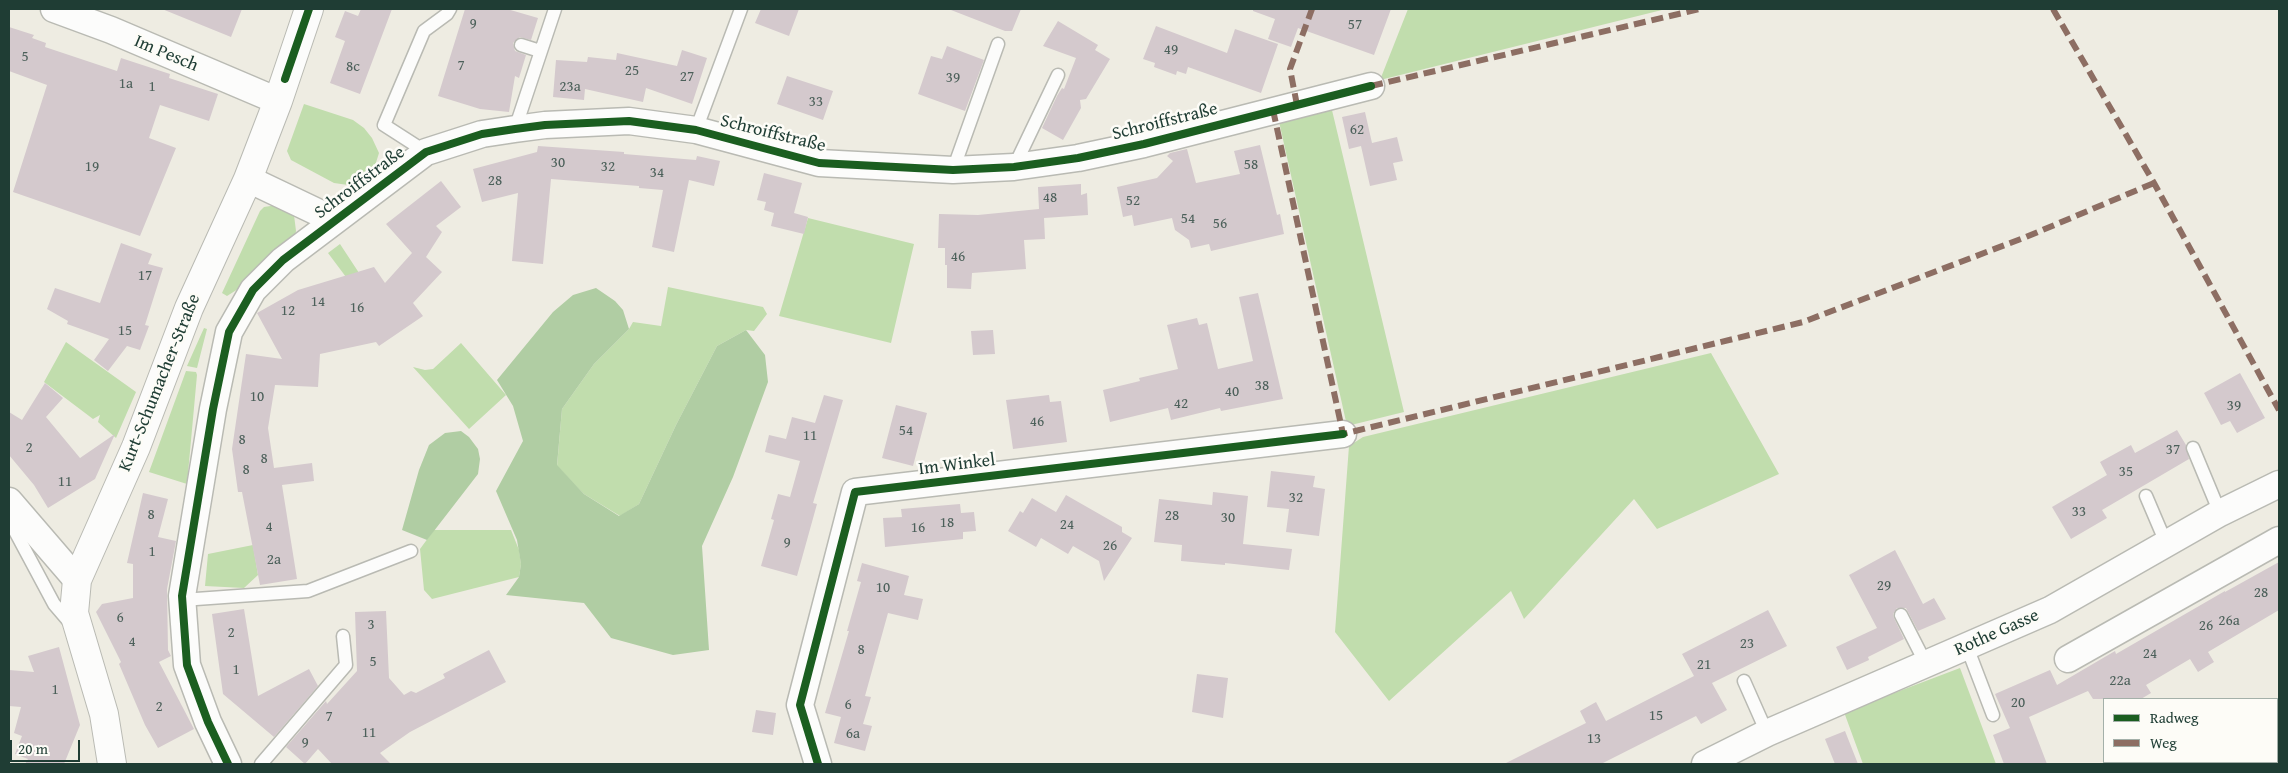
<!DOCTYPE html>
<meta charset="utf-8">
<style>
body{margin:0}
#map{position:relative;width:2288px;height:773px;overflow:hidden;background:#eeece2;font-family:"Gentium Book Plus",serif}
canvas{display:block}
.frame{position:absolute;inset:0;border:10px solid #1f3d34;pointer-events:none}
.legend{position:absolute;left:2103px;top:698px;width:175px;height:65px;box-sizing:border-box;background:#fdfcf7;border:1px solid #a4b0a9;margin:0;padding:6px 9px;list-style:none;font-size:15px;color:#1f3d34}
.legend li{display:flex;align-items:center;gap:10px;height:25px}
.legend b{width:25px;border:1px solid #a4b0a9}
.scale{position:absolute;left:10px;top:740px;width:70px;height:22px;box-sizing:border-box;border:2px solid #1f3d34;border-top:0;padding-left:6px;font-size:15px;line-height:18px;white-space:nowrap;color:#1f3d34;-webkit-text-stroke:4px #fdfcf7;paint-order:stroke}
</style>
<div id="map">
<canvas width="2288" height="773"></canvas>
<div class="frame"></div>
<ul class="legend">
<li><b style="height:6px;background:#1b5e20"></b>Radweg</li>
<li><b style="height:6px;background:#8d6e63"></b>Weg</li>
</ul>
<div class="scale">20 m</div>
</div>
<script>
const c = document.querySelector('canvas').getContext('2d');
c.lineJoin = 'round';
function fill(path, color) { c.fillStyle = color; c.fill(path, 'evenodd'); }
const poly = rows => new Path2D(rows.map(r => 'M' + r).join(''));
function strokePath(path, color, width, dash) { c.strokeStyle = color; c.lineWidth = width; c.lineCap = dash ? 'butt' : 'round'; c.setLineDash(dash || []); c.stroke(path); }
function drawText(font, color, halo, rows, align = 'center') {
  c.font = font + ' "Gentium Book Plus",serif'; c.lineWidth = 5; c.setLineDash([]); c.textBaseline = 'middle'; c.strokeStyle = halo; c.fillStyle = color; for (const [text, x, y, turn = 0] of rows) {
    c.save(); c.translate(x, y); c.rotate((+turn || 0) * Math.PI / 180); c.textAlign = isNaN(turn) ? turn : align; if (halo) c.strokeText(text, 0, 0); c.fillText(text, 0, 0); c.restore();
  }
}
fill(poly([
 [1408,9,1666,9,1380,80],
 [304,104,353,120,364,128,372,138,379,153,374,169,363,179,348,185,334,183,291,160,287,151],
 [1331,106,1404,412,1347,426,1278,117],
 [277,205,290,211,294,215,296,231,294,240,268,270,227,296,222,293,260,211,264,207],
 [808,218,914,244,891,343,779,316],
 [340,244,363,279,355,289,328,253],
 [668,287,763,307,767,314,754,331,746,330,717,346,676,425,639,504,620,516,584,494,557,466,562,409,594,364,629,329,633,322,661,326],
 [204,328,207,329,197,368,187,366],
 [66,342,136,392,116,438,98,422,100,415,93,419,44,382],
 [461,343,506,395,469,429,413,367,425,370,433,369],
 [1711,353,1779,474,1657,529,1634,499,1524,619,1511,591,1389,701,1335,632,1349,446,1363,437],
 [186,371,196,372,197,375,187,484,149,472],
 [434,530,511,530,519,550,521,564,519,577,432,599,424,590,420,549],
 [253,545,258,575,244,588,205,586,208,554],
 [1960,668,1996,764,1863,764,1844,712]
]), '#c1ddad');
fill(poly([
 [596,288,615,301,623,310,629,329,594,364,562,409,557,465,584,494,619,516,639,504,676,425,717,346,746,330,765,355,768,382,733,477,702,546,709,650,673,655,611,638,584,603,506,595,519,577,521,564,517,540,496,491,523,441,513,406,497,380,553,312,573,295],
 [461,431,469,437,478,449,480,459,478,474,427,540,402,530,419,470,429,445,445,433]
]), '#b0cda3');
fill(poly([
 [162,9,242,9,231,37],
 [361,9,392,9,360,94,330,83,345,41,335,37,345,11,358,16],
 [465,9,507,9,538,18,531,40,520,37,513,43,515,51,526,55,519,78,515,76,509,112,480,109,438,96],
 [761,9,799,9,789,36,755,23],
 [951,9,1021,9,1012,31,1005,31,951,10],
 [1253,9,1391,9,1374,55,1298,28,1291,47,1268,39,1275,19,1253,11],
 [1058,21,1098,45,1095,50,1110,59,1086,99,1080,100,1081,108,1063,140,1042,128,1057,96,1062,88,1064,89,1076,58,1043,46],
 [1156,26,1227,53,1235,29,1278,44,1261,93,1188,67,1186,74,1177,71,1176,75,1154,67,1155,63,1143,59],
 [9,27,34,35,32,38,46,43,45,47,117,71,121,58,170,74,169,78,218,94,209,121,160,105,149,138,176,148,140,236,13,192,47,85,9,71],
 [947,46,984,60,965,111,918,94,931,56,942,59],
 [682,50,707,58,692,104,646,88,643,102,585,89,584,100,553,97,556,60,587,62,588,57,616,60,617,53,677,66],
 [787,76,833,91,823,120,777,104],
 [1365,112,1372,143,1397,137,1403,161,1393,163,1397,180,1370,186,1361,146,1349,149,1342,117],
 [1260,145,1277,215,1280,214,1284,234,1211,251,1209,244,1191,248,1189,240,1175,230,1172,218,1134,226,1132,215,1123,217,1117,187,1157,178,1173,161,1167,156,1170,153,1187,149,1196,183,1240,174,1234,151],
 [538,146,624,152,624,154,696,160,697,156,720,161,714,186,689,180,674,252,652,247,663,190,639,188,639,186,551,179,543,264,512,261,518,193,482,202,473,169,537,152],
 [764,173,802,183,794,213,808,217,804,234,771,226,774,213,764,210,766,202,757,200],
 [441,181,461,207,436,226,442,232,426,257,442,272,413,303,423,316,379,346,376,342,320,354,318,387,275,385,268,428,274,468,312,463,314,481,282,485,297,579,260,585,242,492,238,492,232,449,246,354,282,359,257,313,298,290,374,267,385,283,412,253,386,224],
 [1081,184,1081,195,1087,193,1088,215,1044,218,1045,239,1024,240,1026,269,972,273,971,289,947,288,947,265,945,265,945,248,938,248,939,214,978,215,1039,209,1038,187],
 [121,243,152,254,148,264,163,268,145,325,149,326,140,350,127,346,108,371,94,360,109,339,67,324,68,321,47,309,55,288,100,303],
 [1258,293,1283,399,1221,411,1220,408,1171,420,1168,408,1110,422,1103,390,1140,381,1139,378,1178,369,1167,325,1197,318,1199,325,1207,323,1218,369,1253,361,1239,297],
 [993,330,995,354,973,355,971,331],
 [2240,373,2265,418,2237,433,2230,421,2221,425,2204,393],
 [45,383,63,398,46,417,80,458,115,434,95,479,48,508,34,485,9,455,9,412,22,420],
 [824,395,843,400,813,503,817,504,797,576,761,566,774,520,771,519,778,494,790,497,800,461,765,452,769,435,786,439,792,417,815,423],
 [1049,395,1050,402,1061,401,1067,442,1013,449,1006,400],
 [896,405,927,413,913,466,882,458],
 [2177,430,2186,445,2189,459,2102,510,2107,518,2071,539,2052,507,2107,475,2100,462,2131,445,2135,453],
 [1271,471,1315,476,1313,487,1325,489,1319,536,1286,532,1289,509,1267,507],
 [1213,492,1248,496,1243,544,1292,549,1289,570,1225,563,1225,565,1181,561,1182,545,1154,542,1159,499,1212,505],
 [143,493,168,499,158,537,176,541,167,589,168,650,171,656,159,662,194,729,158,748,145,725,119,664,121,662,96,612,102,604,133,598,133,564,127,563],
 [1066,495,1122,527,1122,532,1132,538,1104,581,1099,561,1073,546,1068,554,1041,538,1036,547,1008,531,1020,511,1023,513,1032,498,1056,512],
 [960,504,961,513,974,512,976,531,963,532,963,539,885,547,883,518,902,517,901,509],
 [1895,550,1923,604,1934,598,1946,619,1918,631,1906,608,1897,608,1893,614,1894,618,1904,639,1868,657,1869,660,1847,670,1836,647,1877,628,1849,575],
 [2279,562,2279,610,2208,652,2214,662,2198,672,2190,659,2146,685,2151,693,2141,699,2093,699,2088,691,2029,717,2047,764,2004,764,1993,735,2010,728,1995,694,2050,670,2057,685,2115,651,2116,654,2225,591,2225,592],
 [862,563,909,576,904,595,923,599,918,620,888,613,865,696,871,697,863,724,872,726,865,751,834,743,841,717,825,713,849,631,847,631,861,582,857,581],
 [244,609,258,696,309,669,318,686,274,737,223,694,212,614],
 [1768,610,1787,646,1712,683,1727,710,1701,724,1696,716,1601,764,1504,764,1586,723,1580,711,1596,702,1606,721,1694,676,1682,654],
 [386,611,389,678,404,695,411,691,416,693,445,678,443,674,489,650,506,682,410,732,380,753,391,764,332,764,318,749,305,764,286,747,326,701,327,704,357,671,355,612],
 [59,647,80,725,64,764,25,764,28,759,15,754,22,736,14,733,21,707,9,706,9,670,34,672,28,656],
 [1197,674,1228,678,1223,718,1192,712],
 [756,710,776,713,773,735,752,732],
 [1845,731,1858,764,1835,764,1825,739]
]), '#d4c9cd');
const service = poly([
 [521,45,540,51],
 [515,129,555,9],
 [696,130,741,9],
 [426,152,384,125,424,31,447,14,450,9],
 [1014,167,1058,75],
 [953,170,998,44],
 [2193,448,2220,513],
 [2146,496,2166,543],
 [9,520,54,604,72,625],
 [182,600,308,591,411,551],
 [1901,615,1926,664],
 [1967,647,1993,715],
 [1744,681,1767,733],
 [261,764,346,665,343,636]
]);
const minor = poly([
 [54,9,111,30,278,101],
 [248,179,334,220],
 [9,501,77,580],
 [2068,659,2279,540],
 [228,764,208,722,187,665,182,596,213,409,229,332,253,290,283,260,426,152,482,134,515,129,545,125,629,121,696,130,819,163,953,170,1014,167,1078,158,1144,144,1371,86],
 [818,764,800,705,855,492,1343,434],
 [1705,764,1767,733,2050,610,2220,513,2279,484]
]);
const secondary = poly([
 [112,764,104,714,74,613,77,580,136,447,189,308,248,179,278,101,309,9]
]);
strokePath(service, '#b9bab3', 15);
strokePath(minor, '#b9bab3', 29);
strokePath(secondary, '#b9bab3', 30);
strokePath(service, '#fcfcfb', 12);
strokePath(minor, '#fcfcfb', 26);
strokePath(secondary, '#fcfcfb', 28);
strokePath(poly([
 [2053,9,2154,183,2279,410],
 [1371,86,1700,9],
 [1297,105,1290,69,1312,9],
 [1273,110,1343,434,1803,322,2026,237,2154,183]
]), '#8d6e63', 6, [12, 6]);
strokePath(poly([
 [285,79,309,9],
 [228,764,208,722,187,665,182,596,213,409,229,332,253,290,283,260,426,152,482,134,515,129,545,125,629,121,696,130,819,163,953,170,1014,167,1078,158,1144,144,1371,86],
 [818,764,800,705,855,492,1343,434]
]), '#1b5e20', 8);
drawText('15px', '#4c605a', null, [
 ["9",473,24],
 ["57",1355,25],
 ["49",1171,50],
 ["5",25,57],
 ["7",461,66],
 ["8c",353,67],
 ["25",632,71],
 ["27",687,77],
 ["39",953,78],
 ["1a",126,84],
 ["1",152,87],
 ["23a",570,87],
 ["33",816,102],
 ["62",1357,130],
 ["30",558,163],
 ["58",1251,165],
 ["19",92,167],
 ["32",608,167],
 ["34",657,173],
 ["28",495,181],
 ["48",1050,198],
 ["52",1133,201],
 ["54",1188,219],
 ["56",1220,224],
 ["46",958,257],
 ["17",145,276],
 ["14",318,302],
 ["16",357,308],
 ["12",288,311],
 ["15",125,331],
 ["38",1262,386],
 ["40",1232,392],
 ["10",257,397],
 ["42",1181,404],
 ["39",2234,406],
 ["46",1037,422],
 ["54",906,431],
 ["11",810,436],
 ["8",242,440],
 ["2",29,448],
 ["37",2173,450],
 ["8",264,459],
 ["8",246,470],
 ["35",2126,472],
 ["11",65,482],
 ["32",1296,498],
 ["33",2079,512],
 ["8",151,515],
 ["28",1172,516],
 ["30",1228,518],
 ["18",947,523],
 ["24",1067,525],
 ["4",269,527],
 ["16",918,528],
 ["9",787,543],
 ["26",1110,546],
 ["1",152,552],
 ["2a",274,560],
 ["29",1884,586],
 ["10",883,588],
 ["28",2261,593],
 ["6",120,618],
 ["26a",2229,621],
 ["3",371,625],
 ["26",2206,626],
 ["2",231,633],
 ["4",132,642],
 ["23",1747,644],
 ["8",861,650],
 ["24",2150,654],
 ["5",373,662],
 ["21",1704,665],
 ["1",236,670],
 ["22a",2120,681],
 ["1",55,690],
 ["20",2018,703],
 ["6",848,705],
 ["2",159,707],
 ["15",1656,716],
 ["7",329,717],
 ["11",369,733],
 ["6a",853,734],
 ["13",1594,739],
 ["9",305,743]
]);
drawText('18px', '#1f3d34', '#fdfcf7', [
 ["Im Pesch",166,54,23],
 ["Schroiffstraße",1165,122,-14],
 ["Schroiffstraße",773,134,14],
 ["Schroiffstraße",360,183,-37],
 ["Kurt-Schumacher-Straße",160,383,-68],
 ["Im Winkel",957,465,-7],
 ["Rothe Gasse",1997,633,-24]
]);
</script>
